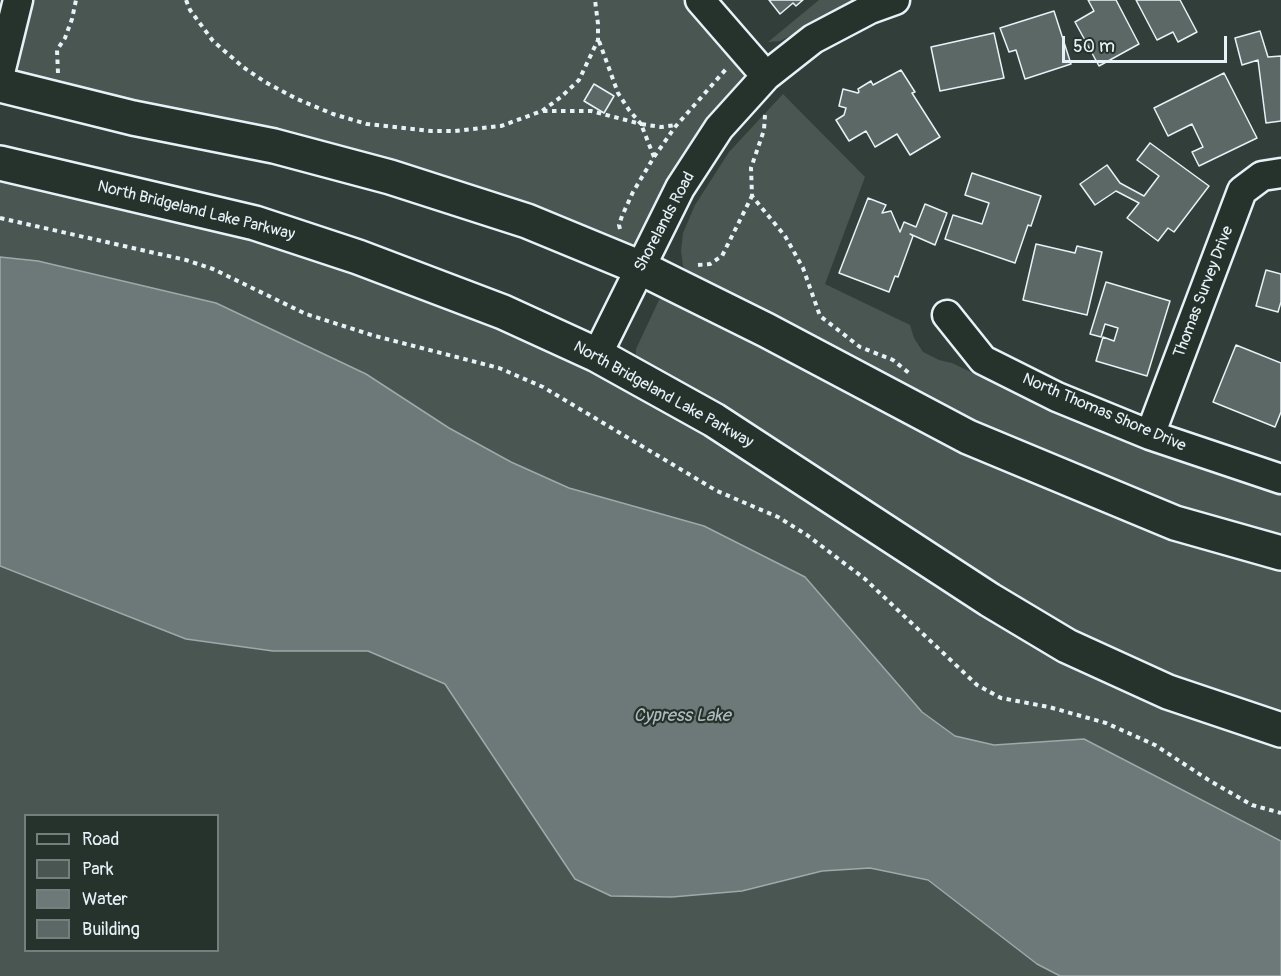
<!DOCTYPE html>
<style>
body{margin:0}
#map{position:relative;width:1281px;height:976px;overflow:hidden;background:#323e39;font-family:Pangolin,sans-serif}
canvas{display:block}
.legend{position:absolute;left:24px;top:814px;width:195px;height:138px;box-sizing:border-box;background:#26332d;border:2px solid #747f7e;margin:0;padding:8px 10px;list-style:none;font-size:18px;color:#e8f1f8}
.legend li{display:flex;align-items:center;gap:12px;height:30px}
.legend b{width:30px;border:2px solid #747f7e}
.scale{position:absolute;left:1062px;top:36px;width:165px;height:27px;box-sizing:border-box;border:3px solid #e8f1f8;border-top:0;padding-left:8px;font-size:18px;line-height:21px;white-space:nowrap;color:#e8f1f8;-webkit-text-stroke:4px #26332d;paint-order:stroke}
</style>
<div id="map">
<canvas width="1281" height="976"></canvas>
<ul class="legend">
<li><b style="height:8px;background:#26332d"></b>Road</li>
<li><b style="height:16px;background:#495651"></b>Park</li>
<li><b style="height:16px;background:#6d7978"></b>Water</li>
<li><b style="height:16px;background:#5c6865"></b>Building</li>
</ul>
<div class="scale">50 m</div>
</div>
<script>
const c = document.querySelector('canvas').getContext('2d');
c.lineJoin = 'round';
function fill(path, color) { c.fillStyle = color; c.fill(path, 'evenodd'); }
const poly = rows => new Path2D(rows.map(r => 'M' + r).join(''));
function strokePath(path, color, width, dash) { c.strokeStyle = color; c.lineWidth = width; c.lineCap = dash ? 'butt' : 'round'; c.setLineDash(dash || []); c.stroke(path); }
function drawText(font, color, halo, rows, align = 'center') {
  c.font = font + ' Pangolin,sans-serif'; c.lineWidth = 4.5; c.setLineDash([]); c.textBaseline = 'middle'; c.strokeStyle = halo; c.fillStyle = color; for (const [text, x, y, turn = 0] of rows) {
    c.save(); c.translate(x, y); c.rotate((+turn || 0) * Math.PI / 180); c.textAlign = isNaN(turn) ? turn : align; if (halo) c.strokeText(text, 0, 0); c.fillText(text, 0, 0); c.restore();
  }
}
fill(poly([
 [18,0,700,0,766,76,641,268,0,73],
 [819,0,859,0,780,41,768,42],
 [783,94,865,177,825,284,910,325,914,338,923,352,939,360,952,363,1017,394,1137,445,1281,493,1281,541,1200,516,982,428,692,276,683,266,681,251,683,233,695,205,729,152],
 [0,176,244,230,478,315,618,383,842,514,1281,742,1281,841,1084,739,994,745,955,736,922,712,704,526,569,488,511,462,449,428,366,374,216,303,38,261,0,257],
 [667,297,1281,567,1281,714,1191,683,1108,647,1024,603,641,364,636,357,636,349,659,300],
 [0,566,186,639,273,651,368,651,445,684,575,879,611,896,672,897,742,891,822,871,870,868,927,880,1037,964,1060,976,0,976],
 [26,816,218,816,218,950,26,950]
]), '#495651');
const water = poly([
 [0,257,38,261,216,303,366,374,449,428,511,462,569,488,704,526,805,577,922,712,955,736,994,745,1084,739,1281,841,1281,976,1060,976,1037,964,928,880,870,868,822,871,742,891,672,897,611,896,575,879,445,684,368,651,273,651,186,639,0,566,0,257]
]);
fill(water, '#6d7978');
strokePath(water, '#9ea9ab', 1.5);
const building = poly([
 [769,0,803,0,796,6,793,3,780,14,769,0],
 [1088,0,1116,0,1139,44,1099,66,1075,22,1094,11,1088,0],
 [1136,0,1180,0,1197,32,1178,42,1173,32,1157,40,1136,0],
 [1054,11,1071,64,1025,79,1016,50,1009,52,1000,28,1054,11],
 [1260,31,1268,57,1281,56,1281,121,1266,123,1258,60,1242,65,1235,38,1260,31],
 [994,33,1004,78,940,91,931,47,994,33],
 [901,70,915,92,912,93,940,137,910,155,897,134,875,147,866,131,849,141,836,120,844,115,846,108,839,106,843,89,858,93,859,92,858,89,871,81,873,85,901,70],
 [1224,73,1257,138,1199,166,1192,152,1203,147,1192,124,1168,136,1154,108,1224,73],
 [594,84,614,96,604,113,584,101,594,84],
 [1150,143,1209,186,1174,232,1168,228,1158,241,1127,218,1139,203,1116,191,1095,205,1080,184,1107,165,1120,183,1144,196,1159,176,1137,160,1150,143],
 [972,173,1041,196,1031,226,1028,225,1015,263,945,239,953,215,982,224,989,203,965,195,972,173],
 [868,198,886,205,882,213,891,211,900,232,904,222,916,227,925,204,947,213,935,245,910,234,913,236,898,277,895,276,889,292,839,273,868,198],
 [1036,244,1075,253,1077,246,1102,252,1087,315,1023,300,1036,244],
 [1266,270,1281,274,1281,302,1278,312,1256,306,1266,270],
 [1106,282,1170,301,1147,376,1096,361,1103,337,1114,341,1118,328,1105,324,1101,337,1090,334,1106,282],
 [1236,345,1281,363,1281,412,1275,427,1213,402,1236,345]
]);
fill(building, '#5c6865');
strokePath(building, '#e8f1f8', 1.5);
const minor = poly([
 [700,0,766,76],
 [0,73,18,0],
 [947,315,983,360,1057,397,1150,435,1281,479],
 [597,355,680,188,719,128,766,76,813,39,870,9,895,0],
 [1150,435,1242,191,1262,176,1281,173]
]);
const major = poly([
 [0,85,133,118,274,146,390,177,527,221,641,268,766,330,968,437,1175,523,1281,553],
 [0,163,255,223,358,257,503,312,597,355,714,420,990,600,1067,646,1168,692,1281,730]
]);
strokePath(minor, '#e8f1f8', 33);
strokePath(major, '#e8f1f8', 38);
strokePath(poly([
 [186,0,190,10,213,41,243,67,265,82,297,99,333,114,367,124,431,131,455,131,501,126,542,111,561,97,579,80,598,40,598,24,595,0],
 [58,73,57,50,65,38,72,19,76,0],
 [543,111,591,111,641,124,629,110,618,93,599,41],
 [765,115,764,130,751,168,752,196,785,236,803,268,820,316,860,347,893,360,909,373],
 [654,157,641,124,661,127,677,125],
 [0,218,186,260,213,269,306,314,375,336,499,368,543,387,717,491,778,517,807,535,865,579,977,685,1001,698,1049,707,1106,723,1155,745,1207,779,1252,805,1281,813],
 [620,229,619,225,622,216,633,192,654,157,675,127,727,68],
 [698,265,710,264,722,256,752,196]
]), '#e8f1f8', 4, [4.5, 4.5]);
strokePath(minor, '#26332d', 28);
strokePath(major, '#26332d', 33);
drawText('16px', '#e8f1f8', '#26332d', [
 ["North Bridgeland Lake Parkway",196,211,14],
 ["Shorelands Road",665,222,-62],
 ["Thomas Survey Drive",1204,292,-69],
 ["North Bridgeland Lake Parkway",663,395,29],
 ["North Thomas Shore Drive",1104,413,23]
]);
drawText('italic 18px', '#b1bbbe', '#26332d', [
 ["Cypress Lake",682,716]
]);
</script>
